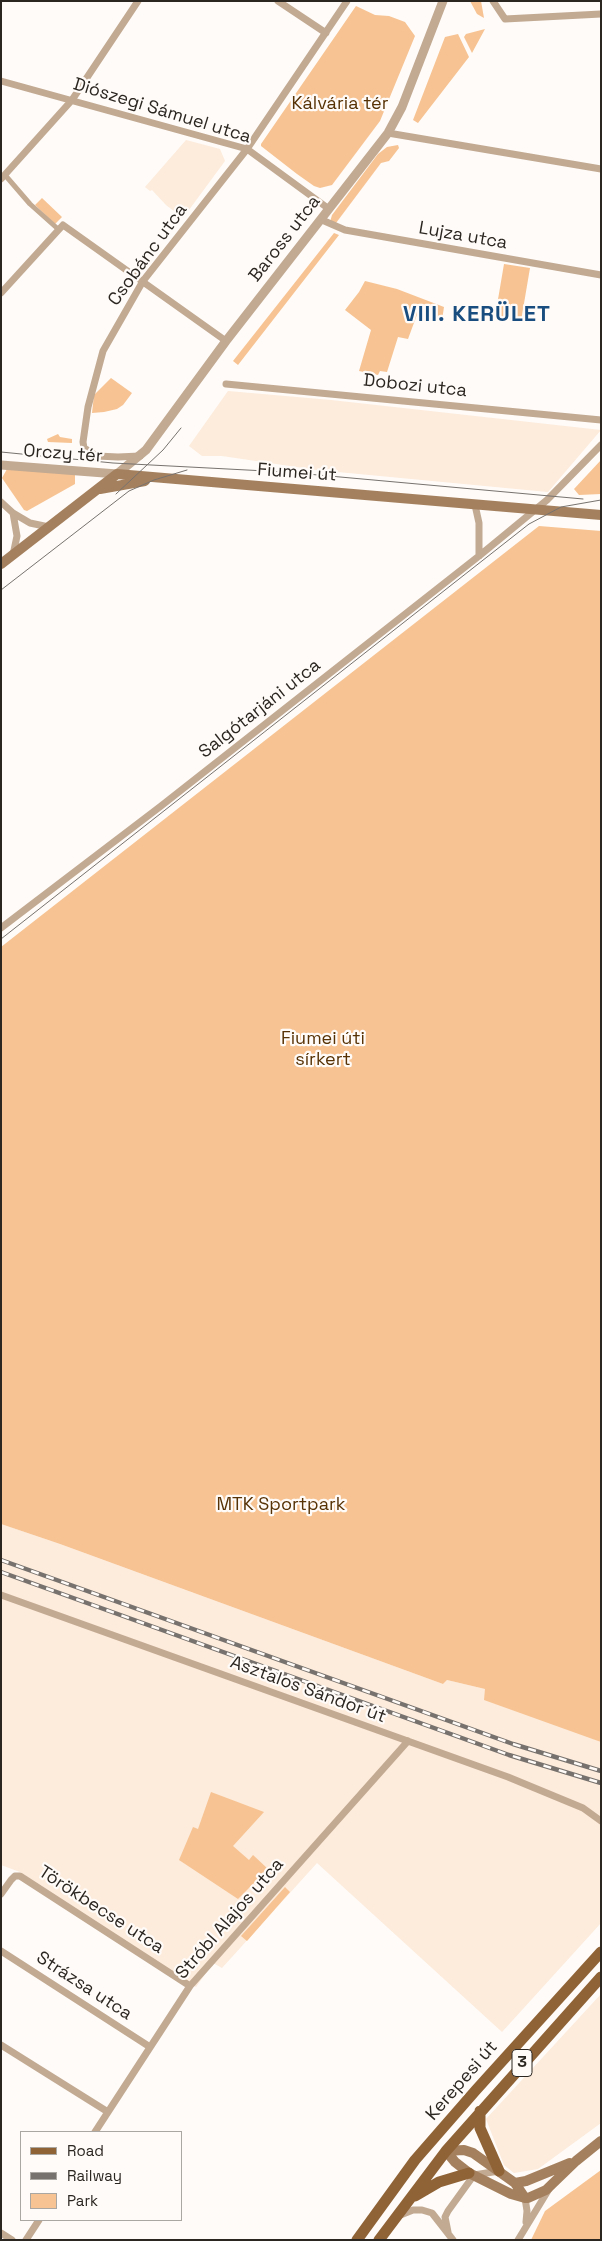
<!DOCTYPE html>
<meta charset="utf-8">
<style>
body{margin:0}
#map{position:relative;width:602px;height:2241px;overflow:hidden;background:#fefbf8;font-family:"Space Grotesk",sans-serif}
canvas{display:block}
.frame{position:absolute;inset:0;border:2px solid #2c2621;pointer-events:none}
.legend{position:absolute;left:20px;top:2131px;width:162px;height:90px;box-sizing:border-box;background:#fefbf8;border:1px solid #aaa6a2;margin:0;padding:6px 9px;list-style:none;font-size:15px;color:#2c2621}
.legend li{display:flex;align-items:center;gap:10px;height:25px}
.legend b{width:25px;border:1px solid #aaa6a2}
</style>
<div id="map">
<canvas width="602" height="2241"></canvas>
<div class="frame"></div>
<ul class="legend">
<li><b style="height:6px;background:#906337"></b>Road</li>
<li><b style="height:6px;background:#77726e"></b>Railway</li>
<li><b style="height:14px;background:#f7c392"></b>Park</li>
</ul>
</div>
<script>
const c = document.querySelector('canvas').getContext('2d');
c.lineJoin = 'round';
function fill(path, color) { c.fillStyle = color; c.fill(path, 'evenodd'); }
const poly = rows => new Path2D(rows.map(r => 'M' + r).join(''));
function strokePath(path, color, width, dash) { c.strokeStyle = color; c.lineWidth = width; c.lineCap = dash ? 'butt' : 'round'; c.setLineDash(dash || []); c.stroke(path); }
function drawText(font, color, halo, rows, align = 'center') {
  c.font = font + ' "Space Grotesk",sans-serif'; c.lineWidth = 4.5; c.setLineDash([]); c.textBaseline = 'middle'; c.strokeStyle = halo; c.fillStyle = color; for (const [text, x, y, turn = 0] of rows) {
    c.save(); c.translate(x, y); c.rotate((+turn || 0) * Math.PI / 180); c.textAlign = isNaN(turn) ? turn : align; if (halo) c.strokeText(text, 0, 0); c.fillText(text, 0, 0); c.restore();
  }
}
fill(poly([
 [186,140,220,149,225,161,183,218,166,205,152,190,150,191,145,187],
 [228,391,331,400,601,430,548,492,317,470,222,456,202,456,189,446],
 [1,1524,60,1544,443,1684,447,1680,485,1689,601,1742,601,1923,502,2032,317,1863,222,1968,213,1963,196,1987,20,1872,1,1865],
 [601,1994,601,2123,538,2169,514,2173,504,2165,486,2119]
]), '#fdebdb');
fill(poly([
 [470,1,481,1,484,18,477,14],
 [356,6,375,15,389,16,405,22,415,36,380,121,332,185,320,188,314,186,297,174,261,146,261,144],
 [485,29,472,53,464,37,466,34],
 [458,34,469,57,418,123,413,120,445,37],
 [398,145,399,148,389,161,381,163,336,223,330,222,332,215,378,154,387,147],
 [42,198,62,217,55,224,35,205],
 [334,233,339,235,238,365,233,361],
 [504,264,530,268,521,321,495,317],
 [365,281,397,289,444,307,442,320,418,312,408,339,398,337,387,372,380,371,378,375,359,371,371,330,345,310,359,292],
 [111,378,132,393,123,405,117,409,104,412,92,413,94,395],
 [58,434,60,437,72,439,72,443,48,442,47,439],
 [601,460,601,494,579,495,574,489],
 [7,469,75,474,75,484,27,511,24,510,2,478],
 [539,526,601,531,601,1742,484,1700,485,1689,447,1680,443,1684,60,1544,1,1524,1,947],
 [211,1792,264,1812,233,1846,249,1860,253,1855,268,1869,238,1899,179,1860,193,1827,198,1829],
 [285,1887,290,1892,247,1941,241,1936],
 [601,2170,601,2240,531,2240,545,2211]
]), '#f7c392');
strokePath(poly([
 [5,175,30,204,58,229]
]), '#c2a992', 5);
strokePath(poly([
 [278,1,326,33],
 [493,1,505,19,601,14],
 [1,81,247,149,329,209],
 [388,133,601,169],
 [1,179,72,100,138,1],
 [322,220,345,230,601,275],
 [1,293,63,225,226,341],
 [226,384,601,420],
 [140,456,118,457,97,456,84,448,83,442,88,407,103,351,143,281,247,149,347,1],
 [1,502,13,513,30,523,49,527],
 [475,505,479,523,479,556],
 [13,555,17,536,13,513],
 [1,928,161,806,479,556,547,500,601,445],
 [1,1595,508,1777,583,1808,601,1821],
 [1,1894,11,1880,15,1876,20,1876,190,1986],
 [1,1951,150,2047],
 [1,2045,108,2112],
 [95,2132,190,1986,408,1741],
 [525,2198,527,2211,526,2222],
 [398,2216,413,2210,422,2210,432,2213,453,2240],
 [448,2232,445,2217,448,2211,474,2175,499,2171],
 [1,2233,12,2240],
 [26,2240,39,2220],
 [518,2240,549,2189]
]), '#c2a992', 7);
strokePath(poly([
 [1,465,117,474,146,450,226,341,388,133,402,107,443,1]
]), '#c2a992', 9);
strokePath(poly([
 [100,489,145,481],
 [1,564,117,474,601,515],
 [515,2183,526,2181,570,2163],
 [525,2198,515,2183,473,2153,464,2150,446,2151,455,2162,469,2173,511,2194,525,2198,528,2198,546,2190,576,2161,601,2141]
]), '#a5805e', 10);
strokePath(poly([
 [480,2111,480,2128,499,2171],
 [415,2196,439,2182,469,2173],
 [357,2240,415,2160,476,2090,601,1952],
 [379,2240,446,2151,601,1977]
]), '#906337', 11);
strokePath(poly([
 [1,452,113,463,285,472,583,499],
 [116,494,163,450,181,428],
 [1,590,129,491,154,480,187,470],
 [1,939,529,524,561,507,601,500]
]), '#77726e', 1);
const rail = poly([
 [1,1560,513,1744,601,1771],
 [1,1572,509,1755,601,1783]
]);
strokePath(rail, '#77726e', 4.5);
strokePath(rail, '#fefbf8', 2.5, [8]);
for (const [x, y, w] of [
 [522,2063,20]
]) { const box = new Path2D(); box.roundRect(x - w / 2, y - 13.5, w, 27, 4); c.fillStyle = '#fefbf8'; c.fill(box); strokePath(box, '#2c2621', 1); }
drawText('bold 16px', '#2c2621', null, [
 ["3",522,2063]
]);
drawText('18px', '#573205', '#fefbf8', [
 ["Kálvária tér",340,104],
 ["Fiumei úti",323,1039],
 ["sírkert",323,1060],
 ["MTK Sportpark",281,1505]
]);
drawText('18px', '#2c2621', '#fefbf8', [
 ["Diószegi Sámuel utca",162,111,17],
 ["Lujza utca",463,236,10],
 ["Baross utca",285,239,-52],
 ["Csobánc utca",148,255,-54],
 ["Dobozi utca",415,386,6],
 ["Orczy tér",63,454,4],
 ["Fiumei út",297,473,4],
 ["Salgótarjáni utca",260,709,-38],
 ["Asztalos Sándor út",308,1690,20],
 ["Törökbecse utca",101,1910,33],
 ["Stróbl Alajos utca",230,1919,-49],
 ["Strázsa utca",84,1986,33],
 ["Kerepesi út",462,2081,-49]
]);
c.letterSpacing = '1px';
drawText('bold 22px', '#194d7f', '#fefbf8', [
 ["VIII. KERÜLET",477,315]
]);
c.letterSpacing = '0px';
</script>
